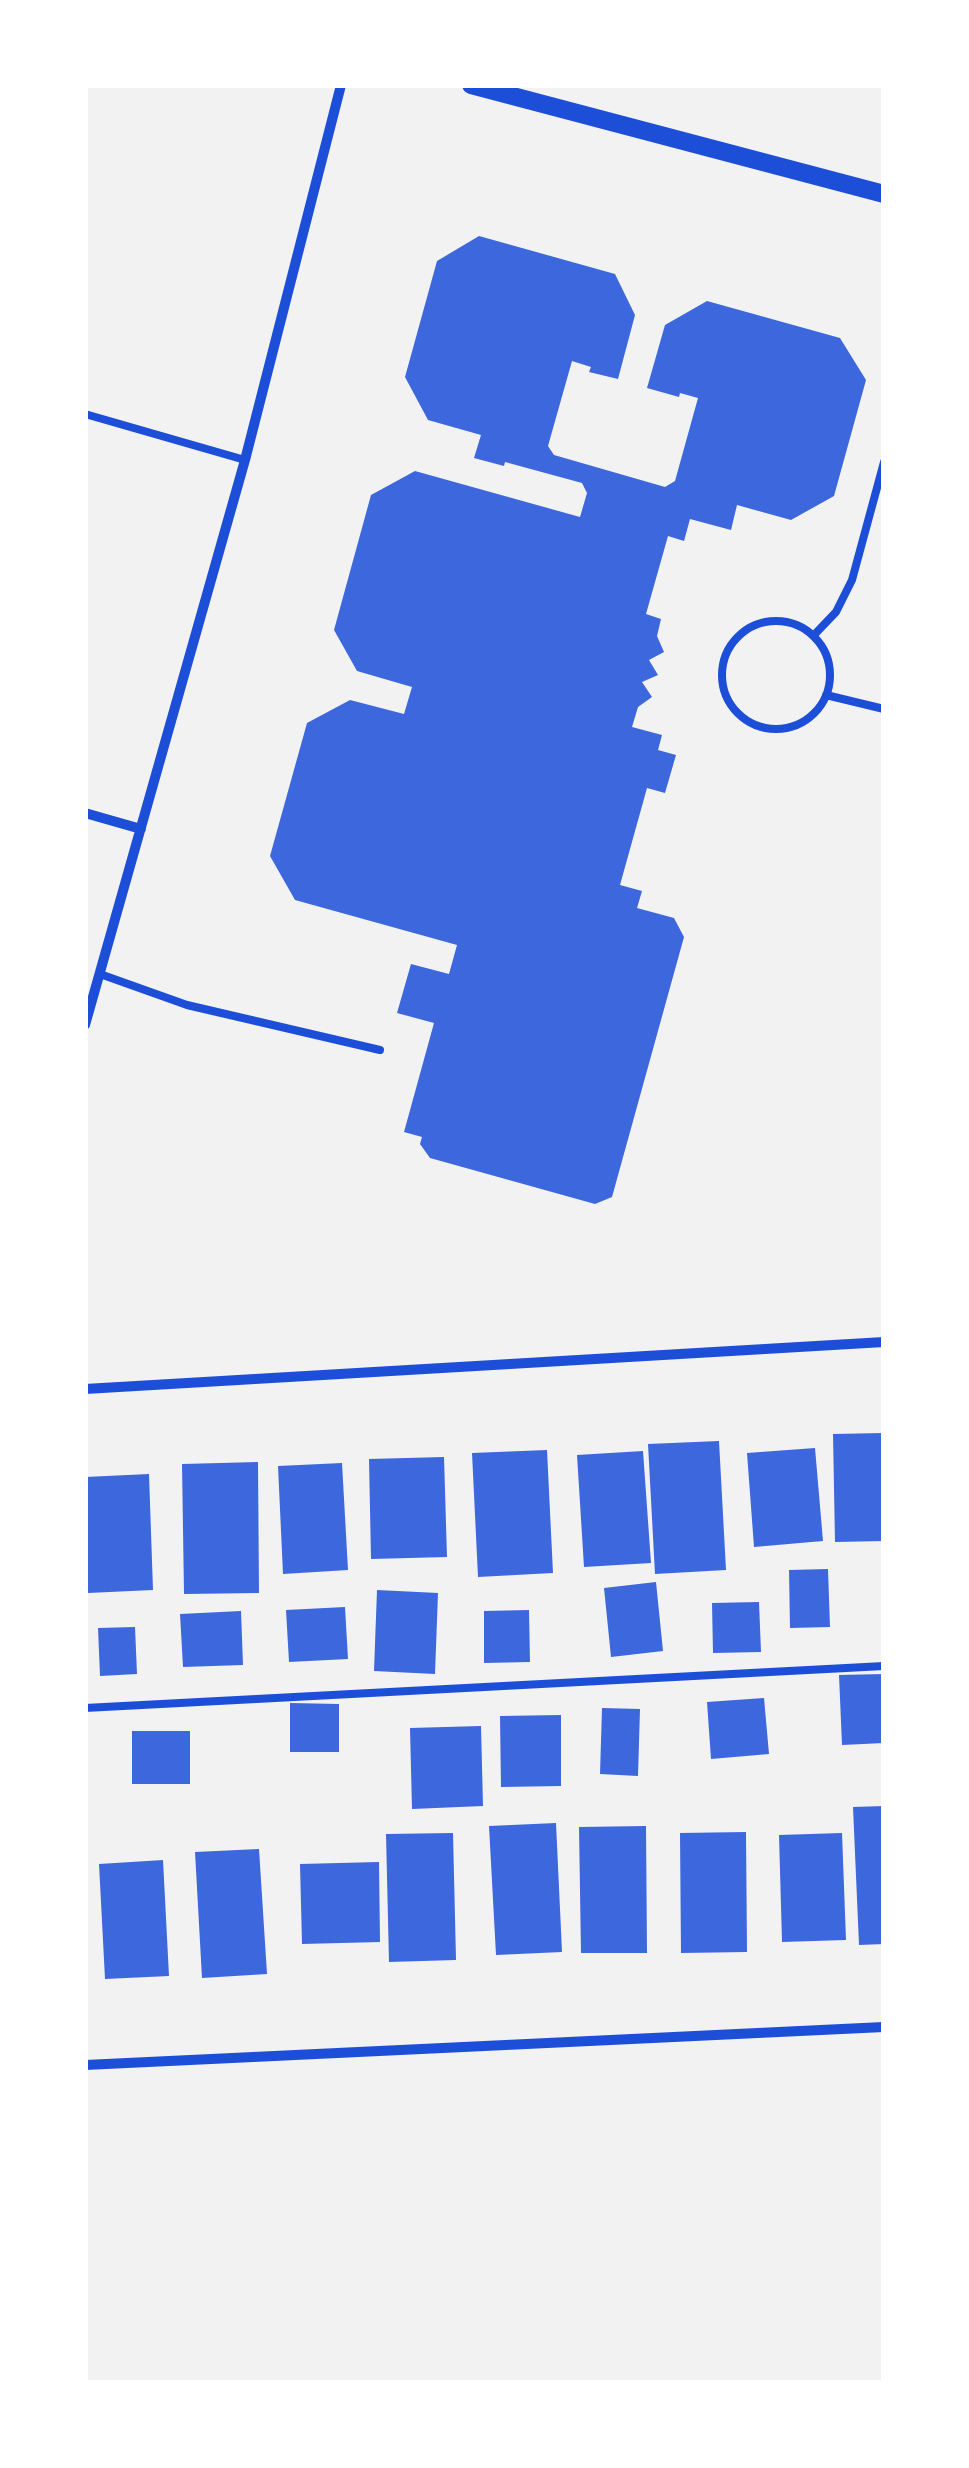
<!DOCTYPE html>
<style>
body{margin:0}
#map{position:relative;width:969px;height:2468px;overflow:hidden;background:#f2f2f2;font-family:Overpass,sans-serif}
canvas{display:block}
.frame{position:absolute;inset:0;border:88px solid #fff;pointer-events:none}
</style>
<div id="map">
<canvas width="969" height="2468"></canvas>
<div class="frame"></div>
</div>
<script>
const c = document.querySelector('canvas').getContext('2d');
c.lineJoin = 'round';
function fill(path, color) { c.fillStyle = color; c.fill(path, 'evenodd'); }
const poly = rows => new Path2D(rows.map(r => 'M' + r).join(''));
function strokePath(path, color, width, dash) { c.strokeStyle = color; c.lineWidth = width; c.lineCap = dash ? 'butt' : 'round'; c.setLineDash(dash || []); c.stroke(path); }
fill(poly([
 [479,236,615,274,635,315,618,379,589,372,591,367,572,361,548,446,554,455,665,487,675,481,698,398,680,393,679,397,647,388,665,325,707,301,840,338,866,380,834,496,791,520,737,505,731,530,690,519,684,541,668,536,646,614,661,619,657,636,664,652,649,660,658,675,642,682,652,697,638,707,632,727,662,735,658,750,676,755,665,793,647,788,620,885,642,891,637,908,674,918,684,937,612,1197,595,1204,430,1158,420,1144,422,1137,404,1132,434,1023,397,1013,411,964,449,974,457,945,295,900,270,856,307,723,350,700,404,714,412,687,357,671,334,630,371,495,415,471,580,517,587,493,582,483,505,462,504,466,474,458,481,435,428,420,405,377,437,261],
 [884,1433,884,1541,835,1542,833,1434],
 [719,1441,726,1570,655,1574,648,1444],
 [815,1448,823,1541,754,1547,747,1453],
 [547,1450,553,1573,478,1577,472,1453],
 [643,1451,651,1563,584,1567,577,1455],
 [444,1457,447,1557,371,1559,369,1459],
 [258,1462,259,1593,184,1594,182,1464],
 [342,1463,348,1570,283,1574,278,1466],
 [149,1474,153,1590,88,1593,85,1477],
 [828,1569,830,1627,790,1628,789,1570],
 [656,1582,663,1651,611,1657,604,1588],
 [377,1590,438,1593,435,1674,374,1671],
 [759,1602,761,1652,713,1653,712,1603],
 [345,1607,348,1659,289,1662,286,1610],
 [529,1610,530,1662,484,1663,484,1611],
 [241,1611,243,1665,183,1667,180,1614],
 [135,1627,137,1674,100,1676,98,1628],
 [884,1674,884,1743,842,1745,839,1675],
 [764,1698,769,1754,711,1759,707,1702],
 [290,1703,339,1704,339,1752,290,1752],
 [602,1708,640,1709,638,1776,600,1774],
 [561,1715,561,1786,501,1787,500,1716],
 [481,1726,483,1806,412,1809,410,1728],
 [132,1731,190,1731,190,1784,132,1784],
 [884,1806,884,1944,859,1945,853,1807],
 [556,1823,562,1952,496,1955,489,1826],
 [646,1826,647,1953,581,1953,579,1827],
 [746,1832,747,1952,681,1953,680,1833],
 [453,1833,456,1960,389,1962,386,1834],
 [842,1833,846,1940,782,1942,779,1835],
 [259,1849,267,1974,202,1978,195,1852],
 [163,1860,169,1976,105,1979,99,1864],
 [379,1862,380,1942,302,1944,300,1864]
]), '#3d67dc');
strokePath(poly([
 [85,414,245,460],
 '722 675a54 54 0 1 1 108 0a54 54 0 1 1-108 0Z',
 [814,635,836,612,852,580,884,462],
 [826,695,884,709],
 [100,974,187,1005,380,1050],
 [85,1708,884,1666]
]), '#1d4ed8', 8);
strokePath(poly([
 [85,813,141,829],
 [85,1025,245,460,341,85],
 [85,1389,884,1342],
 [85,2065,884,2027]
]), '#1d4ed8', 10);
strokePath(poly([
 [471,85,884,194]
]), '#1d4ed8', 18);
</script>
